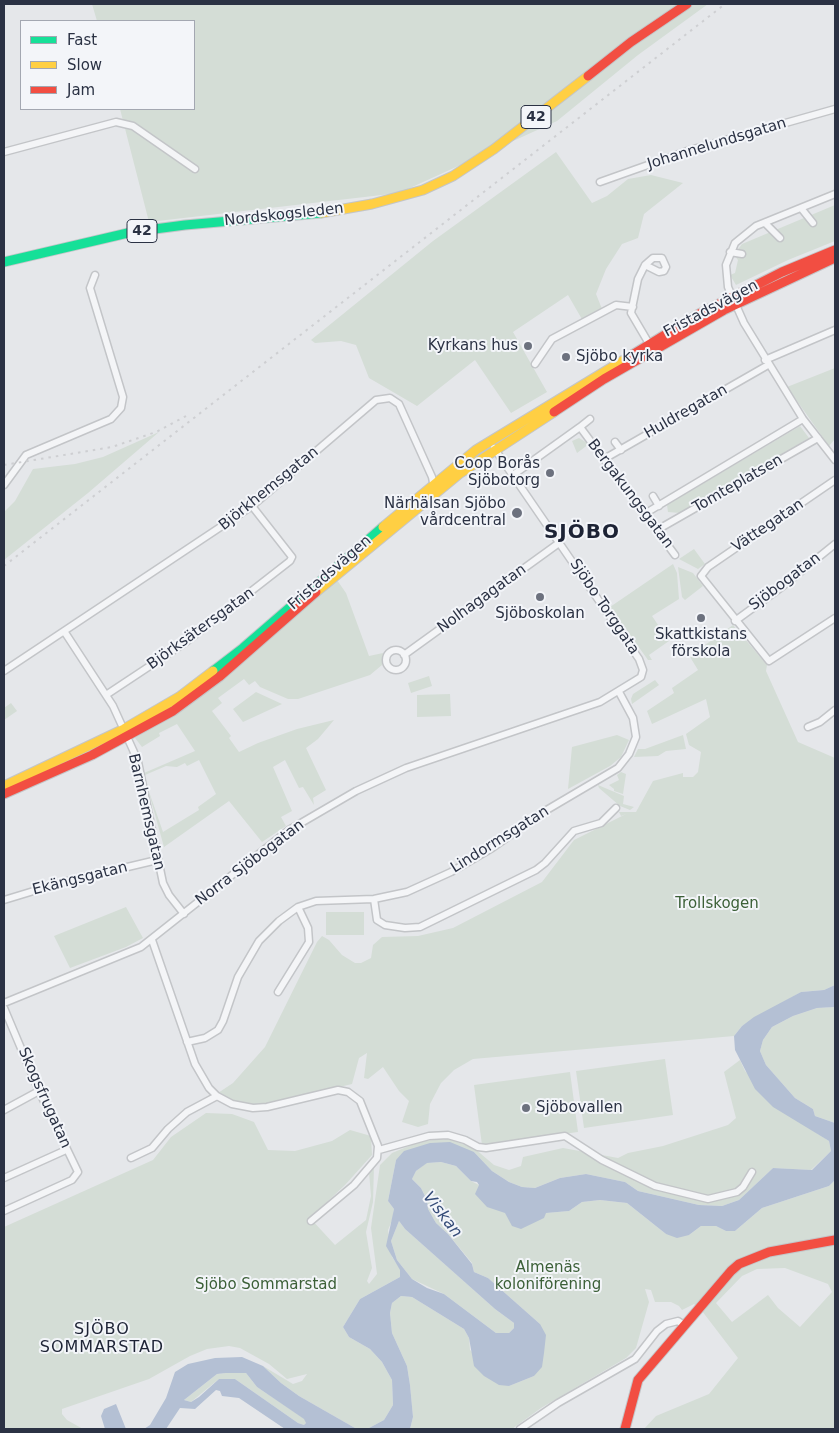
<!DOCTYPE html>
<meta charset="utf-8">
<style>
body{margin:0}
#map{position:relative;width:839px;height:1433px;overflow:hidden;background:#e5e7ea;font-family:"DejaVu Sans",sans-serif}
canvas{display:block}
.frame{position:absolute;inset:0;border:5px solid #2b3244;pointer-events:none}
.legend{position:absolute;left:20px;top:20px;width:175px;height:90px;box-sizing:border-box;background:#f3f5f9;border:1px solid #a3a7b1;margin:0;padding:6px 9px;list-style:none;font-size:15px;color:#2b3244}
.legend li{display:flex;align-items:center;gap:10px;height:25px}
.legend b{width:25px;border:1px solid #a3a7b1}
</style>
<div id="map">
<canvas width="839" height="1433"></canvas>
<div class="frame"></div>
<ul class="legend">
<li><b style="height:6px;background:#16e098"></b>Fast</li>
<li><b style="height:6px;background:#ffcf43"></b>Slow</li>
<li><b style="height:6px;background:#f24e42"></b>Jam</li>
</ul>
</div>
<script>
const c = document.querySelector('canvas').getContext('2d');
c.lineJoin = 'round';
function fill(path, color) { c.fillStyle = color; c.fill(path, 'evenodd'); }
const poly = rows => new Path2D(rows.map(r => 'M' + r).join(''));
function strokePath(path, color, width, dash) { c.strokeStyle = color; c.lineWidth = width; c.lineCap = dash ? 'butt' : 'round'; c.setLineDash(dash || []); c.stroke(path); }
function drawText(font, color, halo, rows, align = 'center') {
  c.font = font + ' "DejaVu Sans",sans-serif'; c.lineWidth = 4; c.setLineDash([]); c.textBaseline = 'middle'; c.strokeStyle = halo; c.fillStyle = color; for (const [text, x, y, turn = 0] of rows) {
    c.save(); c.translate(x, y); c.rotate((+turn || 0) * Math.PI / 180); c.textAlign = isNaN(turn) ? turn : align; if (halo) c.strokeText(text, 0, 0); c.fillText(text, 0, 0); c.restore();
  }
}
fill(poly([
 [92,4,708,4,638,55,557,121,399,193,149,222,120,109,194,109,194,21,97,21],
 [556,152,592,203,607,196,628,179,651,175,683,183,644,214,638,238,622,244,606,269,596,294,602,309,583,321,568,295,513,332,547,392,511,413,475,360,417,406,369,378,356,345,341,341,315,343,311,340,433,241],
 [835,205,835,241,788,260,736,285,730,275,735,273,738,260,734,255,742,244],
 [835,368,835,439,829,446,787,387],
 [800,426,809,438,680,513,668,512,667,505],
 [159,432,88,493,4,560,4,512,15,501,33,469,75,464,103,457],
 [579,438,589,444,577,453,572,441],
 [694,549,705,564,698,569,679,559],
 [673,564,677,573,679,599,652,616,669,641,649,655,652,660,648,660,610,607],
 [678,567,693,573,703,586,685,600,682,597],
 [337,580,346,593,369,656,383,653,382,665,370,675,298,699,288,699,260,687,255,681,249,685,244,679,218,698,222,703,212,711,231,736,229,738,239,752,258,743,297,729,334,720,318,739,306,748,326,790,313,798,314,805,303,787,299,788,285,760,273,767,292,811,281,817,286,826,262,842,229,801,164,847,147,786,163,832,199,810,198,807,216,794,199,760,187,766,185,763,177,767,166,766,145,775,144,773,195,751,177,724,159,733,160,736,142,747,135,738,220,681],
 [733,625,767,665,766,671,798,742,835,758,835,985,824,990,801,992,742,1026,734,1036,473,1059,454,1070,441,1083,430,1104,428,1124,418,1127,402,1122,409,1101,399,1091,383,1067,368,1079,364,1078,367,1053,359,1058,352,1084,255,1107,242,1105,218,1093,233,1083,265,1047,317,942,322,936,329,940,342,955,355,963,361,963,371,958,373,945,382,937,418,936,453,928,542,882,574,840,626,814,621,816,619,812,636,812,653,781,683,773,683,777,693,777,698,772,701,752,689,745,686,734,710,717,706,699,652,724,647,711,674,693,672,688,698,670,690,657,691,655],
 [429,676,432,686,411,693,408,683],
 [655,680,659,685,632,704,631,699,633,694],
 [256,692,282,704,243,722,233,709],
 [450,694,451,716,417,717,417,695],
 [11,703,17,711,4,720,4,708],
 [617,735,629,740,621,757,610,766,568,789,572,747],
 [683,735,686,749,666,751,658,756,634,757,638,749,645,749],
 [621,772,626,774,623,794,614,791,614,789,609,785,619,780,617,775],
 [598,785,624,796,623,804,634,807,630,810,620,806,599,788],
 [126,907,143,938,126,947,70,968,54,936],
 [326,912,364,912,364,935,326,935],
 [835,1007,835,1123,815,1116,813,1109,795,1098,766,1065,760,1051,763,1040,772,1027,793,1016,817,1008],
 [665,1059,673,1115,584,1128,576,1071],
 [740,1060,745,1071,809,1128,829,1141,831,1151,811,1170,773,1168,739,1200,722,1206,699,1205,638,1191,625,1182,586,1174,560,1178,535,1188,522,1187,509,1182,492,1171,474,1152,396,1160,388,1201,394,1209,393,1218,388,1230,392,1257,401,1270,400,1277,360,1299,343,1327,349,1337,370,1349,382,1362,392,1380,393,1405,384,1420,369,1428,355,1428,299,1396,281,1383,263,1366,293,1384,302,1381,307,1374,287,1379,269,1364,240,1348,229,1346,207,1349,190,1356,149,1379,62,1409,62,1414,67,1420,83,1429,4,1429,4,1227,153,1160,171,1137,206,1113,232,1114,254,1122,268,1150,295,1151,332,1141,350,1130,371,1136,372,1155,345,1185,310,1218,335,1245,366,1220,371,1196,369,1172,374,1165,373,1202,366,1232,372,1268,367,1281,369,1284,377,1274,371,1228,380,1165,392,1153,421,1141,449,1139,474,1148,494,1165,509,1170,521,1166,523,1157,563,1148,618,1158,628,1153,663,1146,728,1125,736,1118,724,1072],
 [570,1072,578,1132,482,1145,474,1085],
 [441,1162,456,1166,471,1181,479,1185,545,1213,569,1211,582,1202,600,1200,627,1203,666,1234,689,1235,701,1226,716,1226,726,1231,735,1231,762,1208,829,1186,835,1180,835,1429,644,1429,656,1416,709,1394,738,1358,702,1311,694,1304,682,1310,679,1306,671,1302,655,1302,651,1290,645,1289,649,1302,636,1348,626,1358,541,1408,512,1429,410,1429,413,1417,410,1385,407,1366,392,1333,390,1313,392,1303,401,1296,412,1297,464,1329,469,1338,470,1350,509,1386,534,1376,540,1324,488,1278,474,1272,472,1263,448,1234,436,1223,428,1209,427,1200,421,1188,412,1179,416,1171,426,1163],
 [785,1268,828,1284,832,1292,800,1327,778,1308,768,1295,732,1322,716,1303,742,1276,757,1269],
 [399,1221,405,1229,495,1309,514,1323,514,1328,509,1333,496,1333,444,1294,412,1279,397,1260,391,1241],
 [226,1373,246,1373,257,1387,305,1419,306,1423,304,1425,298,1423,235,1379,219,1379,191,1402,184,1400,217,1374]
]), '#d4ddd6');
fill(poly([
 [835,985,835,1007,817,1008,793,1016,772,1027,763,1040,760,1051,766,1065,795,1098,813,1109,815,1116,835,1123,835,1180,829,1186,762,1208,735,1231,726,1231,716,1226,701,1226,689,1235,677,1238,666,1234,627,1203,600,1200,582,1202,569,1211,546,1213,544,1218,521,1229,512,1226,505,1213,487,1207,475,1194,479,1185,477,1182,471,1181,456,1166,441,1162,427,1163,416,1171,412,1179,421,1188,427,1200,428,1209,436,1223,448,1234,472,1264,474,1272,488,1278,540,1324,546,1335,544,1353,542,1367,534,1376,509,1386,499,1385,484,1376,474,1366,469,1338,464,1329,412,1297,401,1296,392,1303,390,1313,392,1333,407,1366,410,1385,413,1417,410,1429,285,1429,239,1398,222,1396,220,1391,216,1390,195,1409,180,1408,166,1429,144,1429,150,1425,166,1398,175,1372,188,1364,215,1358,242,1357,263,1366,281,1383,299,1396,355,1428,369,1428,384,1420,393,1405,392,1380,382,1362,370,1349,349,1337,343,1327,360,1299,400,1277,400,1270,386,1246,394,1209,388,1201,396,1160,404,1151,430,1143,450,1142,474,1152,492,1171,509,1182,522,1187,535,1188,560,1178,586,1174,625,1182,638,1191,699,1205,722,1206,739,1200,773,1168,812,1170,831,1151,829,1141,773,1107,755,1089,735,1050,734,1036,742,1026,754,1017,801,992,824,990],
 [399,1221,405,1229,495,1309,514,1323,514,1328,509,1333,496,1333,444,1294,427,1288,412,1279,397,1260,391,1241],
 [226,1373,246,1373,257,1387,304,1419,306,1423,304,1425,298,1423,235,1379,219,1379,199,1397,191,1402,184,1400,217,1374],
 [116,1404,126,1429,105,1429,101,1416,104,1409]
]), '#b4c0d4');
const street = poly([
 [4,152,116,122,133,126,195,169],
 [600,182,690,150,835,109],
 [835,194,756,226,735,243,726,265,728,287,744,323,803,419,835,460],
 [801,208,813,223],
 [765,223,780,238],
 [730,252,742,254],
 [645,265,653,258,662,258,666,267,664,271,659,272,645,265,638,279,631,313,651,347],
 [765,360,835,330],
 [535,364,552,339,616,305,633,307],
 [580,427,590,419],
 [615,442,621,450],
 [604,459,768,365],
 [513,475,580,427,675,555],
 [835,480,708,567,701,576,769,661,835,618],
 [4,485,26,455,111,419,121,408,123,397,90,288,95,275],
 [653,496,659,506],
 [646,513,803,419],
 [657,530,818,438],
 [735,621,783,586,835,544],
 [64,631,113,706,133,750,138,762,163,883,169,895,184,914],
 '386 660a10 10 0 1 1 20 0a10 10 0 1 1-20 0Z',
 [404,655,559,543],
 [4,671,252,506,376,400,390,398,399,404,432,477,434,488],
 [106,695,186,642,290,561,292,557,252,506],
 [808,727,820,722,835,710],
 [374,899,377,920,385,925,405,928,420,927,536,870,545,863,574,831,601,823,616,808],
 [4,900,60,883,157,860],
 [152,940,195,1064,209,1088,217,1096,232,1104,253,1108,267,1107,338,1090,348,1092,360,1101,378,1146,377,1158,354,1185,311,1221],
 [278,992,309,942,308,928,298,907],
 [4,1003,141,947,289,830,356,791,406,768,600,702,641,677,643,670,639,659,494,448],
 [4,1008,39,1091,78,1172,72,1180,4,1211],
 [187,1042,205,1038,218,1030,223,1021,238,977,259,941,279,921,298,907,316,901,374,899,407,892,451,872,492,848,545,811,618,768,629,754,636,737,633,718,619,692],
 [4,1110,39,1091],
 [379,1150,429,1136,448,1135,465,1140,478,1147,486,1148,565,1136,602,1160,655,1186,708,1199,737,1192,743,1187,752,1172],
 [131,1158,152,1148,168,1129,187,1112,217,1096],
 [4,1178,66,1150],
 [520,1429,558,1403,635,1359,657,1331,666,1324,678,1321,684,1325]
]);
const fast = poly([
 [4,262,132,232,185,225,321,213],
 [213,671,243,648,383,527]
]);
const slow = poly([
 [321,213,372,204,423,190,453,176,494,149,588,76],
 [383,527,476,450,632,355],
 [316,592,459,474,554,412],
 [4,786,124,729,179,697,213,671]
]);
const jam = poly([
 [588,76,631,42,687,4],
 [632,355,699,314,782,272,835,250],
 [554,412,604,379,724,310,835,258],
 [4,794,92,755,173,711,219,677,316,592],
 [625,1429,638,1380,731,1271,739,1264,769,1252,835,1240]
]);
strokePath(street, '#c3c5c8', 9);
strokePath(fast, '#c3c5c8', 11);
strokePath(slow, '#c3c5c8', 11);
strokePath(jam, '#c3c5c8', 11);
strokePath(street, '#f4f5f7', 6);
strokePath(fast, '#16e098', 9);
strokePath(slow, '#ffcf43', 9);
strokePath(jam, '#f24e42', 9);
strokePath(poly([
 [4,465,112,447,156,432,188,415],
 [4,566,725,4]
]), '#cecfd2', 2, [2.5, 5]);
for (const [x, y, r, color] of [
 [528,346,5,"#6c717e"],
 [566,357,5,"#6c717e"],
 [550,473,5,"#6c717e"],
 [517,513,6,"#6c717e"],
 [540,597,5,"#6c717e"],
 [701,618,5,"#6c717e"],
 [526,1108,5,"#6c717e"]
]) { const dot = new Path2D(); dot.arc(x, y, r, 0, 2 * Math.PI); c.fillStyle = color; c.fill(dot); strokePath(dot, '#f3f5f9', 2); }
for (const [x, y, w] of [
 [536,117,30],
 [142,231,30]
]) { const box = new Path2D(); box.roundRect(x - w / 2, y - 11.5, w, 23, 4); c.fillStyle = '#f3f5f9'; c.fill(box); strokePath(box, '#2b3244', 1); }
drawText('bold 14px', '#2b3244', null, [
 ["42",536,117],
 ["42",142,231]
]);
drawText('15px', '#2b3244', '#f3f5f9', [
 ["Johannelundsgatan",717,144,-17],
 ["Nordskogsleden",284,215,-6],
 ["Fristadsvägen",711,309,-28],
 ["Huldregatan",686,412,-30],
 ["Tomteplatsen",738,484,-30],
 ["Björkhemsgatan",269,489,-39],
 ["Bergakungsgatan",630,494,53],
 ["Vättegatan",768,526,-34],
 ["Fristadsvägen",330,573,-41],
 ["Sjöbogatan",785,582,-37],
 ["Nolhagagatan",482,599,-36],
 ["Sjöbo Torggata",604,607,56],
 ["Björksätersgatan",201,629,-36],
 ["Barnhemsgatan",146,812,77],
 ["Lindormsgatan",500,840,-32],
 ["Norra Sjöbogatan",250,863,-37],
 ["Ekängsgatan",80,879,-14],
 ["Skogsfrugatan",44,1098,66]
]);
drawText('15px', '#2b3244', '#f3f5f9', [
 ["Kyrkans hus",518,346],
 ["Sjöbo kyrka",576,357,"left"],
 ["Coop Borås",540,464],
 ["Sjöbotorg",540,481],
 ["Närhälsan Sjöbo",506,504],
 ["vårdcentral",506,521],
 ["Sjöboskolan",540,614,"center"],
 ["Skattkistans",701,635,"center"],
 ["förskola",701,652,"center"],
 ["Sjöbovallen",536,1108,"left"]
], 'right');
drawText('15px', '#3c6038', '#f3f5f9', [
 ["Trollskogen",717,904],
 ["Almenäs",548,1268],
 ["koloniförening",548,1285],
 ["Sjöbo Sommarstad",266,1285]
]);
drawText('italic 16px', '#354c78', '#f3f5f9', [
 ["Viskan",442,1215,52]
]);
c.letterSpacing = '1px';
drawText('16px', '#1d2335', '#f3f5f9', [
 ["SJÖBO",102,1330],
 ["SOMMARSTAD",102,1348]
]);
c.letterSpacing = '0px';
c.letterSpacing = '1px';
drawText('bold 20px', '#1d2335', '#f3f5f9', [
 ["SJÖBO",582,533]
]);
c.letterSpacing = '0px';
</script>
